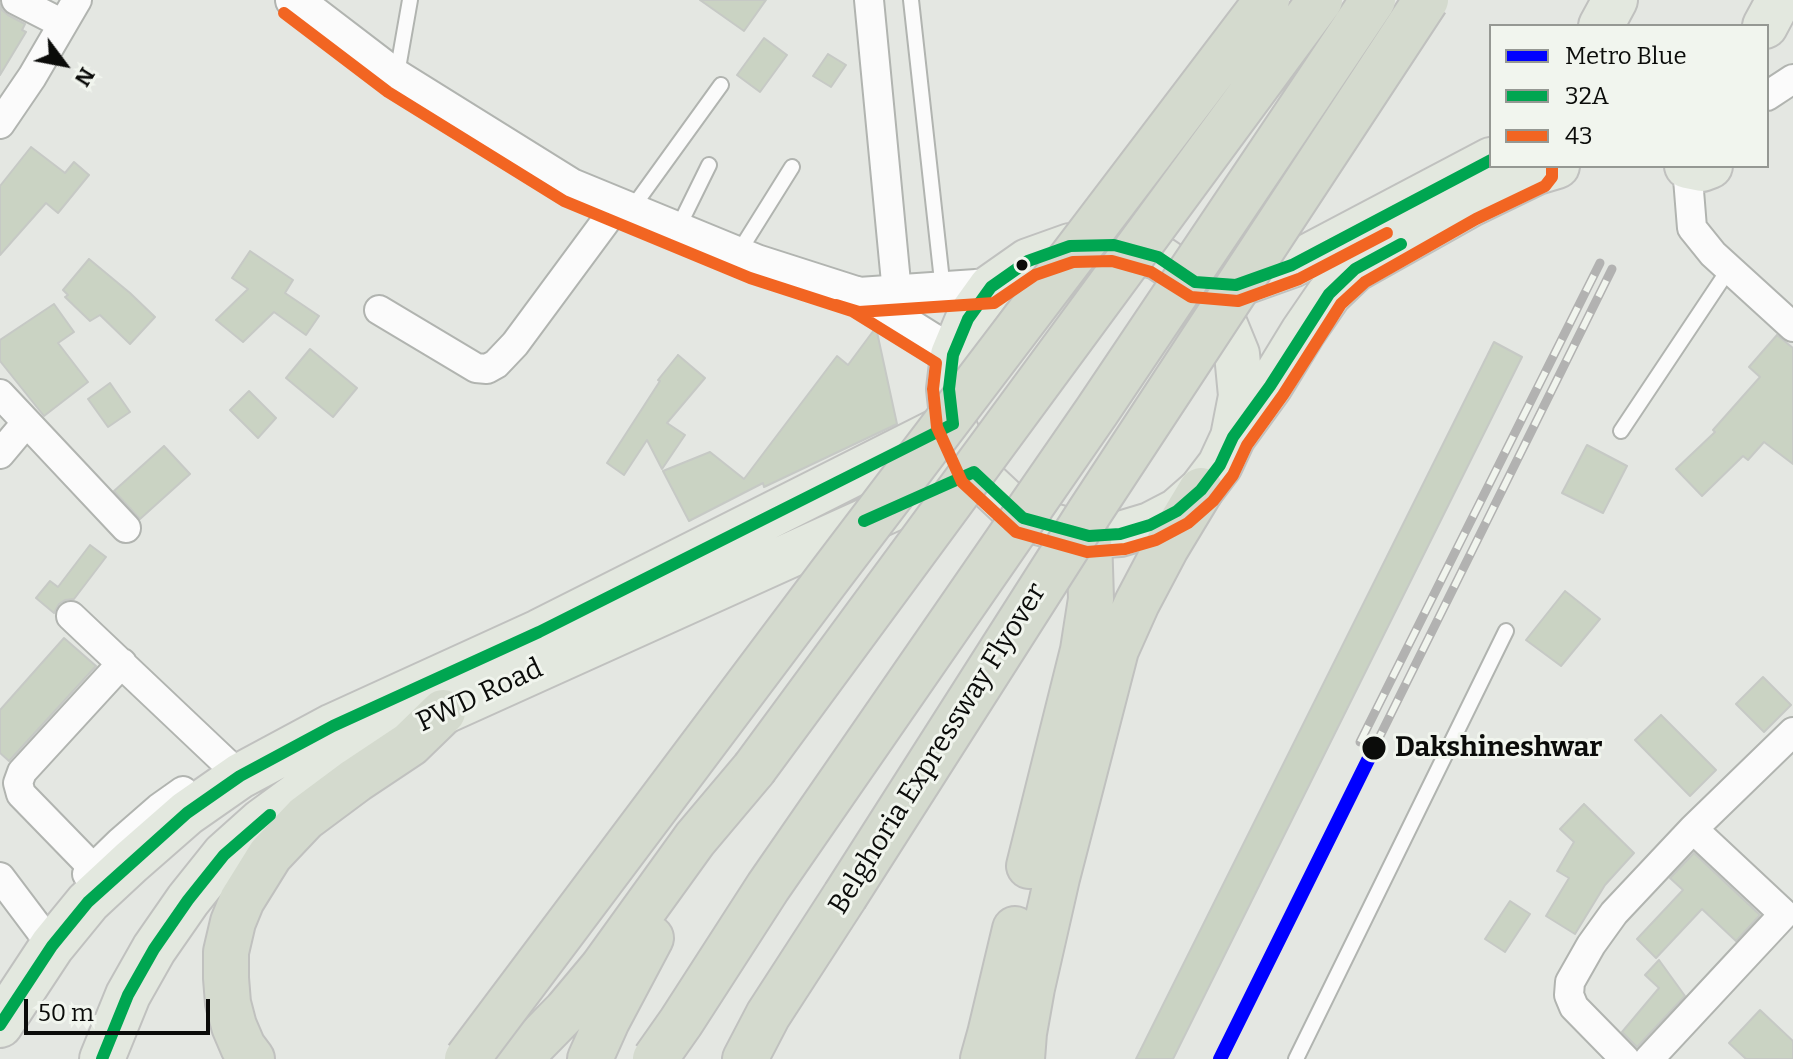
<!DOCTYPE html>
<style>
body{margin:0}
#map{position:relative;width:1793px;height:1059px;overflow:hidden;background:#e4e7e2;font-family:Bitter,serif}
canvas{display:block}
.legend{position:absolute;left:1489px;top:24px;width:280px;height:144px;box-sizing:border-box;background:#f1f5ee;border:2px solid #959893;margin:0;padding:10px 14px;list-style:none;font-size:24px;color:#0b0c0a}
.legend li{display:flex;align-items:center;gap:16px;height:40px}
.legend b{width:40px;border:2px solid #959893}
.north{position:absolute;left:24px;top:24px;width:80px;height:80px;-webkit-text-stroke:6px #f1f5ee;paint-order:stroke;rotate:122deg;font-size:22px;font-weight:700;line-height:32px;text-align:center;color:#0b0c0a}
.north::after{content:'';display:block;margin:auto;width:28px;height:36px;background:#0b0c0a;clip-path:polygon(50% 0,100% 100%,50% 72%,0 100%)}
.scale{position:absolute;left:24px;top:999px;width:186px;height:36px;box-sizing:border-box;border:4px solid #0b0c0a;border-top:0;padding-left:10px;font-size:24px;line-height:28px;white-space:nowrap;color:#0b0c0a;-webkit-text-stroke:6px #f1f5ee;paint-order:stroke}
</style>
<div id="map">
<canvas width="1793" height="1059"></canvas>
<ul class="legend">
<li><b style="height:10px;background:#00f"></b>Metro Blue</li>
<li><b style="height:10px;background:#00a651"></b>32A</li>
<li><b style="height:10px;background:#f26522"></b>43</li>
</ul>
<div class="north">N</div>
<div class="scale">50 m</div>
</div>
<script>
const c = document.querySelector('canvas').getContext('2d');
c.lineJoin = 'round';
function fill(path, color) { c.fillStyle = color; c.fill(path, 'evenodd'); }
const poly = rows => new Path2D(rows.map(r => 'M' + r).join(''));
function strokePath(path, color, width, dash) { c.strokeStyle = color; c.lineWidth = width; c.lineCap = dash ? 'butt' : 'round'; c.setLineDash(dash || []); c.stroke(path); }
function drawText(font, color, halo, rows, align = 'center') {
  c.font = font + ' Bitter,serif'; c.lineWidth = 6; c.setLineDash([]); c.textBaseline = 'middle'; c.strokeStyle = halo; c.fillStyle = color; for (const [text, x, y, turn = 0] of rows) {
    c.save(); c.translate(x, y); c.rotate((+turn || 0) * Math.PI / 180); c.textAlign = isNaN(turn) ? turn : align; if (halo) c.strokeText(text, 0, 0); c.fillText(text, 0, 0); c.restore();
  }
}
const building = poly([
 [700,0,766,0,744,31,700,0],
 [0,4,2,10,8,15,25,24,22,30,26,32,0,75,0,4],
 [764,38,787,55,760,92,737,75,764,38],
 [828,54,846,65,831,87,813,76,828,54],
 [31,147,65,173,74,162,89,175,58,213,46,203,0,255,0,186,31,147],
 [250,251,293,280,285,293,319,316,306,335,274,312,243,342,216,320,248,289,232,278,250,251],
 [89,259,130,293,155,317,130,344,100,315,90,321,65,297,68,295,63,290,89,259],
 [54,304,74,332,58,343,88,382,44,416,0,361,0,340,54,304],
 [874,330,877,332,897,424,764,487,763,483,689,521,663,471,710,452,744,479,837,356,848,365,874,330],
 [1777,335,1793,348,1793,464,1764,442,1748,460,1743,456,1702,496,1676,469,1715,432,1713,430,1760,377,1749,367,1777,335],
 [1494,342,1522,357,1173,1059,1136,1059,1494,342],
 [310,349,357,388,333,417,286,378,310,349],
 [678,355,705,378,667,423,685,435,662,469,647,440,624,475,607,463,660,381,658,380,678,355],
 [110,383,130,412,108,427,88,399,110,383],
 [249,391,276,418,258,438,230,410,249,391],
 [1587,445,1627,466,1603,513,1562,493,1587,445],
 [164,446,190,474,140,519,114,491,164,446],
 [90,545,106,557,74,599,65,600,59,604,54,613,36,598,50,581,58,587,90,545],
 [1565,591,1600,619,1561,666,1526,640,1565,591],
 [64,638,96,666,9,761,0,753,0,710,64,638],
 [1763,677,1791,705,1764,732,1736,704,1763,677],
 [1661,715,1716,770,1690,796,1635,740,1661,715],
 [1584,804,1634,853,1605,885,1575,934,1546,916,1569,878,1557,871,1574,842,1560,829,1584,804],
 [1694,853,1760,915,1736,941,1702,909,1656,958,1637,939,1683,890,1670,878,1694,853],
 [1510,901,1530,914,1505,952,1485,939,1510,901],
 [1659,960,1685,996,1637,1047,1622,1032,1659,988,1645,975,1659,960],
 [1760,1010,1793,1041,1793,1059,1746,1059,1729,1043,1760,1010]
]);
fill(building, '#cad3c3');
strokePath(building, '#c6c9c5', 2);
const service = poly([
 [911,0,943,290],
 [397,74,410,0],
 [630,211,721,85],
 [677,230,709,165],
 [737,255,792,167],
 [1621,431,1729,269],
 [1296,1059,1506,631]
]);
const minor = poly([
 [16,0,63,24],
 [869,0,897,293,892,313],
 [1767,96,1793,79],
 [0,124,32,77,77,0],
 [1687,166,1692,228,1713,254,1793,327],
 [379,310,476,368,487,369,496,364,515,344,617,206],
 [0,394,126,528],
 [0,454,26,423],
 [71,616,240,776],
 [93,868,21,794,18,783,22,772,122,663],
 [87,874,120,842,159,808,183,791],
 [0,877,52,946],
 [1625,1059,1574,1007,1569,995,1570,982,1591,945,1614,913,1693,829,1793,732],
 [1649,1059,1784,914,1693,829]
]);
const tertiary = poly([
 [294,0,396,78,571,187,756,263,859,296,953,355],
 [859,296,991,287]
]);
const primary = poly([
 [1601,26,1615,0],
 [1765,26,1779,0],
 [1687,166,1702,169,1710,166],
 [1217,284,1236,285,1292,265,1491,160],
 [1233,437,1241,396,1237,354,1221,315,1195,282,1158,257,1114,245,1070,246,1028,261,991,287,968,319,953,355,949,389,953,424,974,472,1023,518,1089,536,1120,534,1150,525,1177,511,1201,490,1220,465,1233,437,1270,386,1303,332,1329,294,1355,269,1469,205,1537,172,1557,166],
 [0,1025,52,946,88,902,131,862,187,813,240,776,333,726,539,632,950,425],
 [102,1059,128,995,154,949,188,900,224,855,262,821,307,788,354,757,443,712,974,472]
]);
const motorway = poly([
 [1029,866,1083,650,1091,599,1089,536],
 [252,1059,243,1047,234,1026,228,1003,226,978,226,952,233,922,242,900,270,855,305,818,356,780,410,744,443,712],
 [519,1059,566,1011,602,968,695,839,754,769],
 [590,1059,607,1021,651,938],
 [745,1059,768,1015,845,896],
 [983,1059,990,1034,1015,929],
 [1022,1059,1024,1033,1032,988,1057,878,1116,650,1137,603,1166,548,1201,490]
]);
strokePath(service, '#b1b4b0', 18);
strokePath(minor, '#b1b4b0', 32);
strokePath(tertiary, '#b1b4b0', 40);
strokePath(primary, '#c0c1bf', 48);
strokePath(motorway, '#c0c1bf', 48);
strokePath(service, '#fbfbfb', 14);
strokePath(minor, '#fbfbfb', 28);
strokePath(tertiary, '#fbfbfb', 36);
strokePath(primary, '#e3e8df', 44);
strokePath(motorway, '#d4dace', 44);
const rail = poly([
 [1360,742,1600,263],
 [1374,748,1612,269]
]);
strokePath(rail, '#b2b2b1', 9);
strokePath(rail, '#f1f5ee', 6, [18]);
const motorwayBridge = poly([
 [754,769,1320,0],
 [845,896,1089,513,1426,0],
 [467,1059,831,574,1267,0],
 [655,1059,681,1022,768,887,1097,411,1373,0]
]);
strokePath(motorwayBridge, '#c0c1bf', 48, []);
strokePath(motorwayBridge, '#d4dace', 44);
strokePath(poly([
 [864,521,974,472,1023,518,1089,536,1120,534,1150,525,1177,511,1201,490,1220,465,1233,437,1270,386,1329,294,1355,269,1401,244],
 [0,1025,52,946,88,902,187,813,240,776,333,726,539,632,953,424,949,389,953,355,968,319,991,287,1028,261,1070,246,1114,245,1158,257,1195,282,1236,285,1292,265,1491,160],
 [102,1059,128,995,154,949,188,900,224,855,270,815]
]), '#00a651', 12);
strokePath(poly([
 [284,13,388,92,564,201,750,278,852,311,936,363,933,389,937,427,962,482,1016,532,1087,552,1125,549,1156,540,1188,523,1213,501,1233,475,1247,445,1283,395,1341,304,1365,282,1476,219,1545,186,1552,177,1552,166],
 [836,305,859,312,994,303,1035,275,1073,262,1112,261,1151,272,1191,297,1238,301,1299,279,1387,233]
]), '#f26522', 12);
strokePath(poly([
 [1220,1059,1374,748]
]), '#00f', 14);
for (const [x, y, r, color] of [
 [1022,265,7,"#0b0c0a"],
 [1374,748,13,"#0b0c0a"]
]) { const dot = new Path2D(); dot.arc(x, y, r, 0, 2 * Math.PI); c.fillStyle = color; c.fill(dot); strokePath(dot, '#f1f5ee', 3); }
drawText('28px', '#0b0c0a', '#f1f5ee', [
 ["PWD Road",480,696,-25],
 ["Belghoria Expressway Flyover",938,749,-58]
]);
drawText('bold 28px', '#0b0c0a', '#f1f5ee', [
 ["Dakshineshwar",1395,748]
], 'left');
</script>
